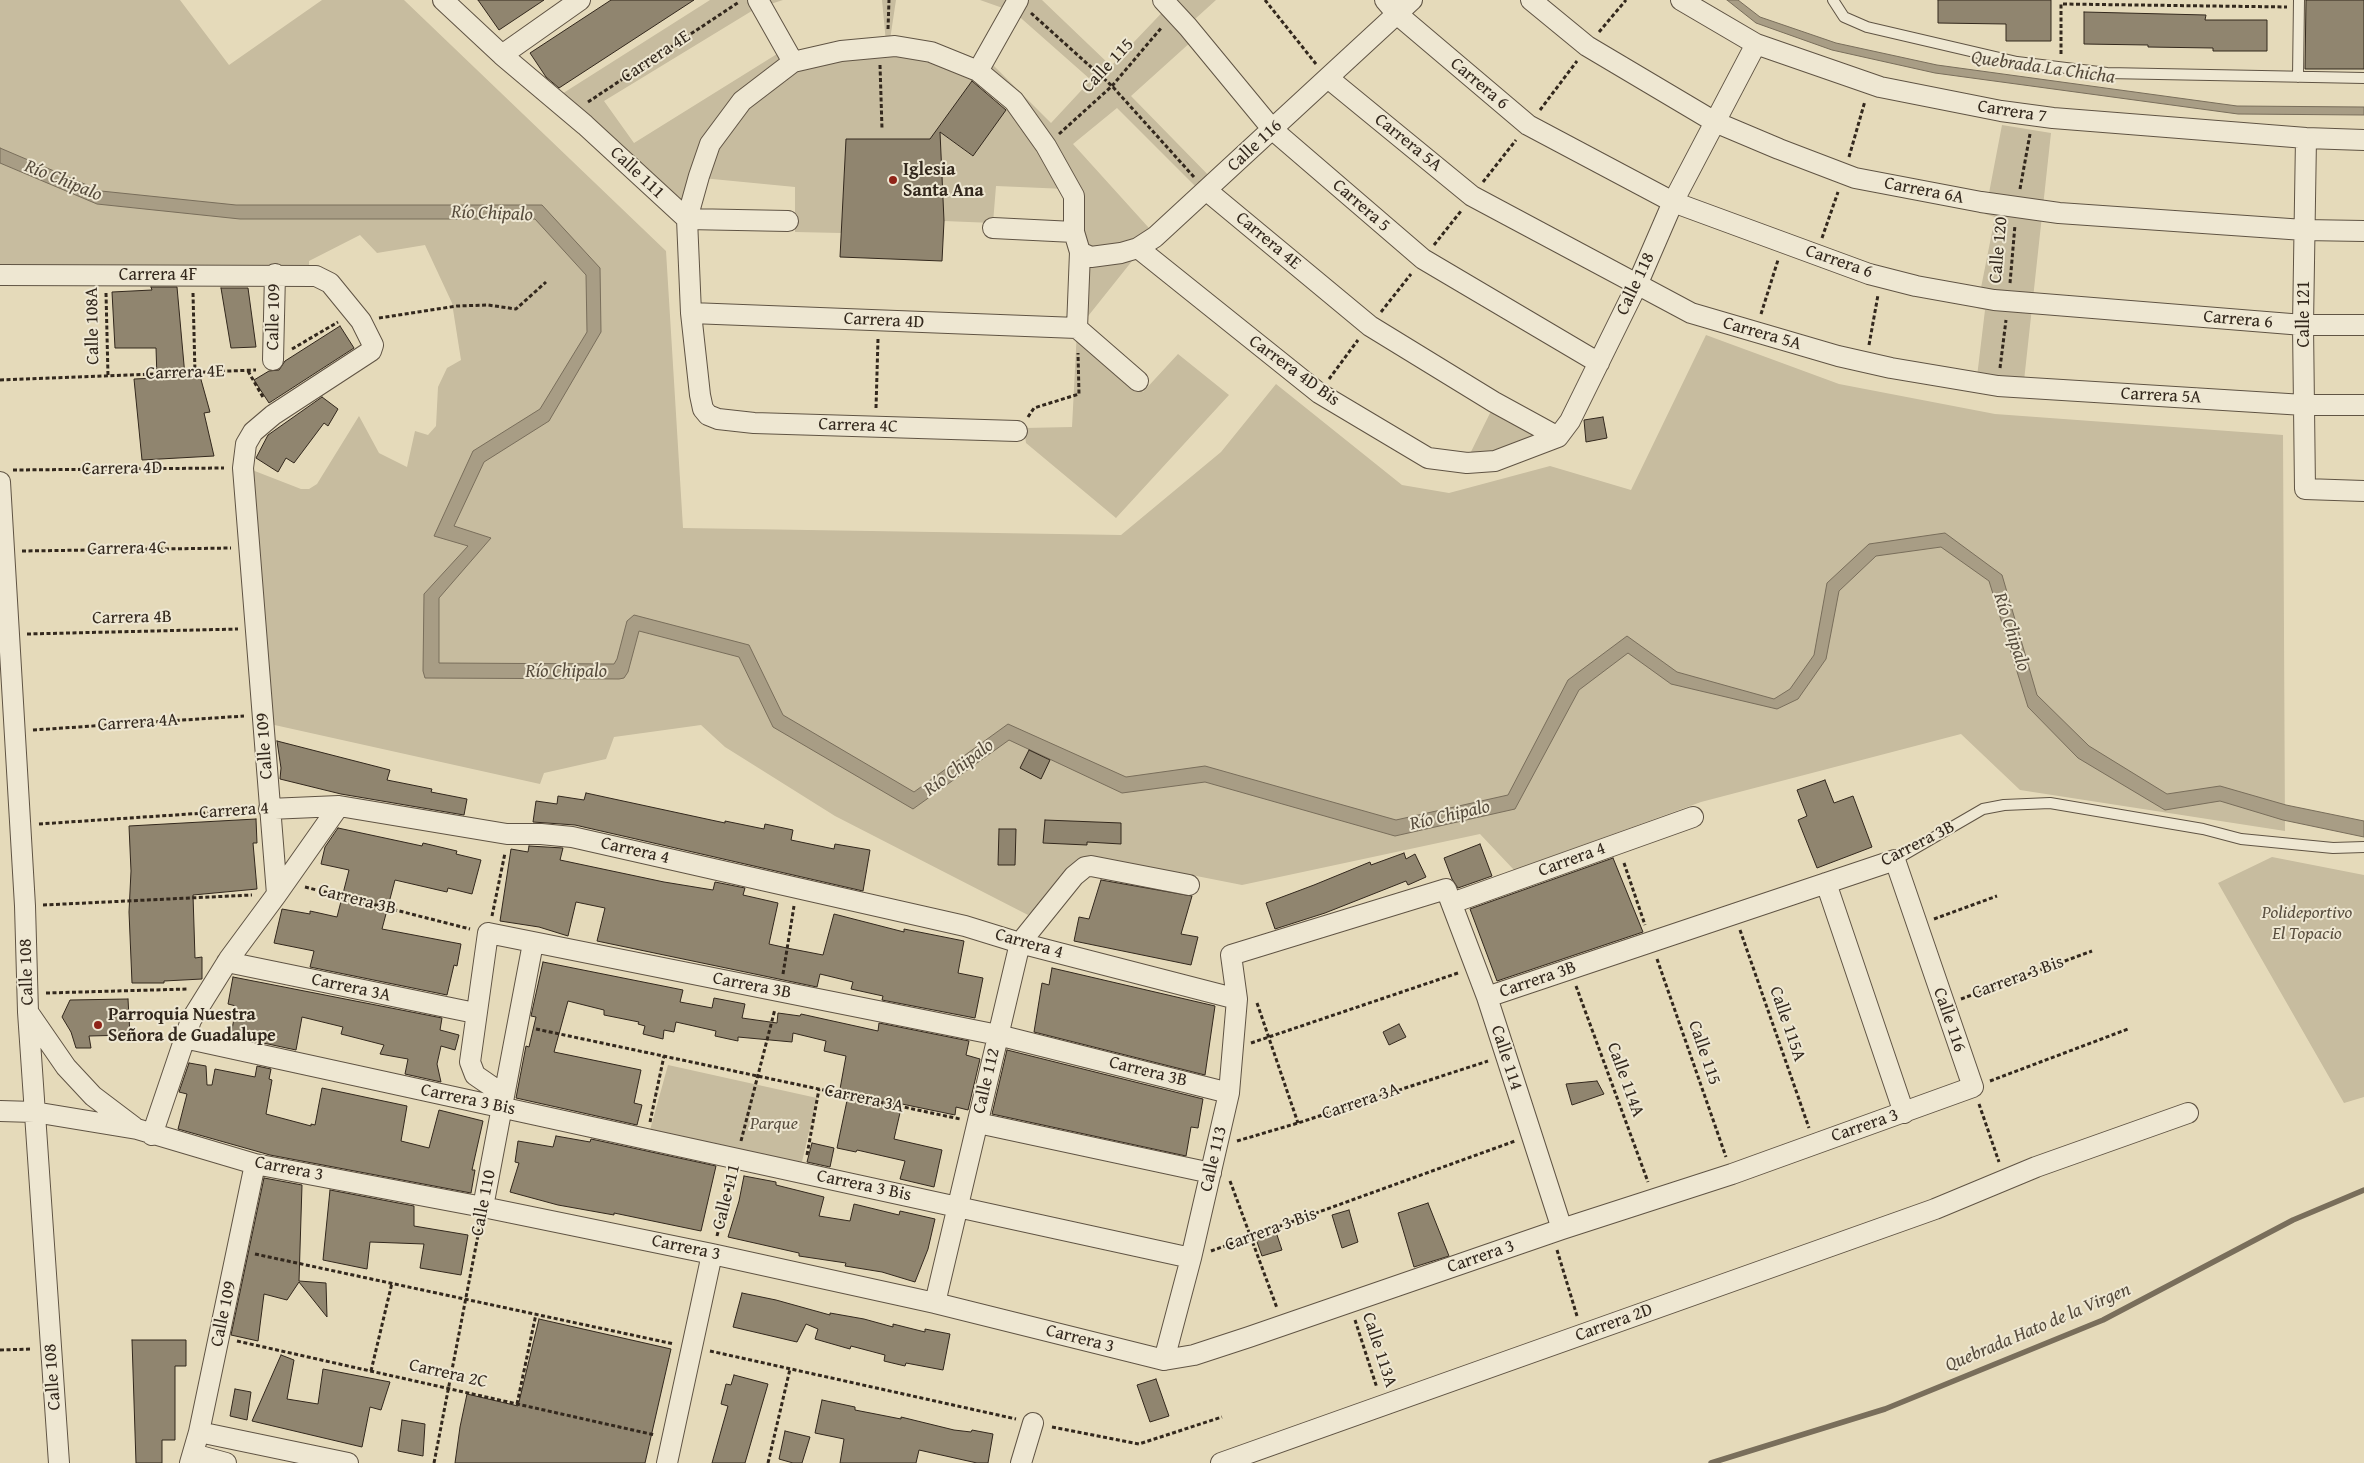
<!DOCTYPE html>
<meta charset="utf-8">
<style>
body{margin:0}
canvas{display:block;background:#e5daba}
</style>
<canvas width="2364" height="1463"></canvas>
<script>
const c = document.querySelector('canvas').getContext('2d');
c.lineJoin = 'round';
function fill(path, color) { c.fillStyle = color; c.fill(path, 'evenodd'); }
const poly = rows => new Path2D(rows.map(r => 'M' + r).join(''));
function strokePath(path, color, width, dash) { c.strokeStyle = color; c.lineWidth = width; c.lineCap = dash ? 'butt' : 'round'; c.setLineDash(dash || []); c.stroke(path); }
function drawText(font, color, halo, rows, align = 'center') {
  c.font = font + ' "Gentium Book Plus",serif'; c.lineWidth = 4; c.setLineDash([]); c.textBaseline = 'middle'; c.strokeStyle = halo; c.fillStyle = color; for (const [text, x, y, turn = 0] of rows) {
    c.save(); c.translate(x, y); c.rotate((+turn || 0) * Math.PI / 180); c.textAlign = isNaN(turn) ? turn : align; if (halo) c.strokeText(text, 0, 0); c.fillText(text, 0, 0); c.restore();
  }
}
fill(poly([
 [0,0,180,0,229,65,322,0,404,0,666,251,683,528,1121,535,1221,452,1276,384,1402,485,1449,493,1550,466,1631,490,1706,335,1839,384,1995,414,2283,435,2285,831,2020,790,1961,734,1701,802,1514,870,1480,834,1242,885,1090,855,1028,915,835,816,725,747,701,725,614,737,606,759,544,773,540,784,270,724,247,468,301,489,309,489,317,484,359,416,379,453,407,467,415,431,428,435,436,426,438,387,447,368,461,360,452,303,425,245,377,253,360,235,309,261,309,274,0,275],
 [710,0,783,0,755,9,604,101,634,143,777,54,887,53,882,0,896,0,888,53,927,58,976,75,986,58,1051,123,1091,80,1014,12,980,0,1042,0,1111,66,1174,0,1216,0,1184,29,1192,41,1131,96,1217,184,1205,196,1117,108,1073,144,1158,238,1140,251,1077,330,1143,392,1178,354,1229,395,1116,518,1026,443,1024,428,1072,427,1077,330,1066,189,996,186,993,223,944,221,940,139,846,139,841,233,795,232,795,187,702,178,685,227,668,208,546,104],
 [976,76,1010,104,972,156,937,130],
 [2002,125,2051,133,2023,390,1976,385,1985,310,1977,308,1995,217,1985,214],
 [1494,405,1546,437,1464,466],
 [2272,857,2364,875,2364,1097,2344,1103,2218,883],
 [668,1065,817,1098,801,1166,650,1130]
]), '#c7bc9f');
const water = poly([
 [1727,0,1738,0,1760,17,1836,43,1937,65,2237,106,2364,107,2364,115,2238,114,1935,73,1832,50,1756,23,1727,0],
 [0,148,101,191,236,205,542,205,600,268,601,332,549,421,484,462,454,526,491,538,439,598,439,663,614,664,617,659,627,621,634,615,749,645,783,715,914,792,1008,724,1126,777,1205,766,1396,820,1508,795,1568,680,1627,636,1677,672,1774,699,1790,689,1814,655,1827,583,1869,544,1945,533,2002,575,2037,695,2089,746,2167,794,2220,786,2286,805,2364,821,2364,837,2283,820,2220,801,2165,810,2078,758,2028,707,1989,581,1941,547,1876,556,1839,591,1826,659,1798,699,1777,709,1671,684,1628,653,1579,690,1515,809,1395,836,1205,782,1122,793,1009,740,913,809,773,727,739,657,639,631,628,672,624,678,619,679,425,678,423,671,424,594,468,546,434,536,473,451,540,409,587,332,586,275,535,219,240,219,97,204,0,163,0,148]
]);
fill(water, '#a89d85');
strokePath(water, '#796e5b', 1);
strokePath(poly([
 [1711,1463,1885,1409,2103,1320,2293,1220,2364,1190]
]), '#796e5b', 5.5);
const building = poly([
 [478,0,544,0,499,30,478,0],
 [611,0,694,0,559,88,546,77,530,53,611,0],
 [1938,0,2051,0,2051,41,2006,41,2006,24,1938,23,1938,0],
 [2306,0,2364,0,2364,69,2305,69,2306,0],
 [2084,12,2206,15,2205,20,2267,20,2267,51,2213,51,2213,48,2148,47,2148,45,2084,44,2084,12],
 [972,81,1006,110,973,156,940,132,944,221,942,261,840,257,846,139,930,139,972,81],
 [151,287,177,287,185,376,200,376,210,412,204,413,214,456,142,460,134,379,157,378,156,348,115,348,112,292,152,290,151,287],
 [221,288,248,288,256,347,231,348,221,288],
 [340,326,354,348,269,403,254,380,269,371,279,370,285,361,340,326],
 [322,397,338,409,328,426,324,423,294,463,286,458,278,472,256,458,268,435,322,397],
 [1603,417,1607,438,1586,442,1584,420,1603,417],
 [277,741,390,770,387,780,432,789,431,792,467,799,464,815,341,794,280,779,281,768,277,741],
 [1029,750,1050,760,1041,779,1020,768,1029,750],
 [1825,780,1834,803,1853,796,1872,847,1817,868,1798,820,1807,816,1797,790,1825,780],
 [586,793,725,823,725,821,764,829,765,824,793,830,791,840,834,849,835,844,870,850,863,891,575,825,533,822,536,801,557,804,558,796,584,800,586,793],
 [256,819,257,843,253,843,257,889,193,895,195,958,202,957,202,979,164,981,164,983,132,983,129,912,131,871,129,826,256,819],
 [1045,820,1121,823,1121,844,1087,842,1087,845,1043,843,1045,820],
 [338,828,422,846,423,843,457,851,456,854,481,860,472,894,448,888,447,892,395,880,382,929,461,944,457,966,454,965,447,995,310,967,314,951,274,943,282,909,310,914,310,911,337,917,349,870,321,864,325,847,338,828],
 [999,829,1016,829,1015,865,998,865,999,829],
 [1480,844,1492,876,1458,888,1452,879,1444,858,1480,844],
 [529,846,563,848,560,860,664,882,713,890,715,882,745,888,743,895,778,903,769,944,787,948,823,955,834,914,904,932,904,929,964,941,958,973,983,978,975,1018,882,1000,883,996,851,989,853,982,820,974,817,987,597,941,605,908,576,902,568,936,539,927,500,921,511,849,528,852,529,846],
 [1404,853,1406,859,1415,854,1426,877,1408,885,1406,881,1325,913,1275,929,1266,903,1314,885,1370,862,1371,865,1404,853],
 [1613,858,1643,932,1497,981,1470,909,1613,858],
 [1101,880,1192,896,1181,934,1198,937,1191,965,1074,941,1079,917,1089,919,1101,880],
 [543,962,683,990,680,1002,712,1008,714,998,745,1004,742,1018,777,1023,778,1013,800,1016,801,1014,878,1031,879,1023,969,1041,966,1055,980,1059,968,1110,956,1107,955,1115,902,1104,894,1139,942,1150,934,1187,900,1179,905,1161,857,1150,856,1152,837,1148,849,1091,840,1089,846,1056,824,1051,826,1041,793,1033,792,1042,738,1037,738,1041,715,1036,716,1031,676,1022,674,1032,664,1030,663,1039,643,1034,645,1026,638,1024,639,1022,604,1015,604,1010,568,1001,554,1052,641,1070,634,1103,642,1105,637,1125,516,1098,526,1046,529,1047,536,1017,531,1016,543,962],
 [1052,968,1215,1006,1205,1075,1034,1032,1042,983,1049,985,1052,968],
 [233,977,442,1018,440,1030,459,1035,455,1050,441,1046,437,1064,441,1082,405,1074,408,1059,380,1054,384,1045,341,1034,343,1027,302,1017,296,1050,231,1036,236,1006,228,1004,233,977],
 [128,999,130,1035,89,1036,91,1048,76,1048,71,1032,62,1017,70,1000,128,999],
 [1399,1024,1406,1037,1389,1045,1383,1032,1399,1024],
 [1007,1050,1203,1099,1198,1128,1191,1127,1186,1156,992,1114,1007,1050],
 [189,1063,206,1066,207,1085,212,1085,215,1069,255,1077,257,1066,271,1069,269,1079,272,1080,266,1114,311,1126,311,1124,315,1125,322,1088,407,1106,401,1141,429,1148,439,1110,483,1121,472,1170,475,1170,471,1193,270,1155,178,1129,187,1094,179,1092,189,1063],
 [1597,1081,1604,1094,1572,1105,1566,1084,1597,1081],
 [556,1136,590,1142,591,1139,716,1166,701,1231,614,1213,614,1215,558,1205,510,1192,519,1163,515,1162,518,1141,553,1147,556,1136],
 [812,1143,834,1148,830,1167,807,1162,812,1143],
 [744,1176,776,1182,776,1185,824,1197,819,1216,850,1221,854,1204,899,1215,900,1211,935,1219,928,1249,915,1282,882,1272,845,1266,846,1263,799,1256,799,1253,728,1237,739,1201,744,1176],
 [264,1178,302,1185,299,1281,326,1283,327,1317,299,1282,287,1300,264,1294,258,1341,231,1335,264,1178],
 [330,1190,414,1206,414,1226,468,1235,461,1275,420,1268,424,1244,370,1242,367,1269,323,1260,330,1190],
 [1428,1203,1449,1256,1414,1267,1398,1213,1428,1203],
 [1349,1210,1358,1242,1342,1248,1332,1215,1349,1210],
 [1276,1232,1282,1250,1262,1256,1256,1239,1276,1232],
 [742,1293,776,1300,830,1315,830,1313,864,1319,893,1327,893,1324,925,1332,925,1329,950,1334,943,1370,906,1363,905,1366,884,1361,885,1355,851,1346,850,1349,815,1339,818,1329,806,1324,797,1342,733,1327,742,1293],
 [539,1319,671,1349,645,1463,455,1463,460,1427,467,1394,518,1406,539,1319],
 [132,1340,186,1340,186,1366,175,1366,175,1440,162,1440,162,1463,136,1463,132,1340],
 [281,1355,294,1360,287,1399,318,1404,323,1369,390,1382,381,1410,370,1407,362,1447,252,1421,281,1355],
 [734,1375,768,1384,745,1463,712,1463,728,1406,721,1404,726,1384,731,1385,734,1375],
 [1156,1379,1169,1416,1150,1422,1137,1385,1156,1379],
 [235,1389,251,1392,247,1420,230,1416,235,1389],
 [822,1400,855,1407,855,1410,901,1419,901,1417,954,1430,971,1432,972,1430,993,1434,988,1463,977,1463,919,1450,916,1463,840,1463,844,1439,815,1433,822,1400],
 [402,1420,425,1424,423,1456,398,1451,402,1420],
 [785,1431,810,1437,802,1463,793,1463,779,1459,785,1431]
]);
fill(building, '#90856f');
strokePath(building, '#33281d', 1);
const lane = poly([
 [1833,0,1844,17,1867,27,2017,62,2107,73,2364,78],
 [2298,77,2299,0],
 [1895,860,1983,809,2004,805,2050,803,2203,829,2241,839,2333,848,2364,847]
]);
const street = poly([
 [443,0,502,55,585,125,687,219],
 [758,0,793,62],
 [1163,0,1188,27,1273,130,1423,259,1599,363],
 [1385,0,1397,14,1528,125,1673,202,1869,274,1916,286,1994,300,2303,325,2364,325],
 [1531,0,1587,46,1715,122,1779,149,1855,178,1981,202,2059,213,2304,230,2364,231],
 [1681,0,1756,44,1880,87,2001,111,2053,118,2306,138,2364,140],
 [502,55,580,0],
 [978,71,1018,0],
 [1328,78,1472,196,1691,313,1838,356,1891,368,1998,386,2304,405,2364,405],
 [2306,138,2303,325,2305,489,2364,491],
 [1206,190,1370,326,1494,402,1558,437],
 [687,219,788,221],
 [993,228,1074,232],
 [1138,248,1319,393,1428,458,1467,463,1495,461,1558,437,1570,421,1637,285,1673,202,1756,44],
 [1080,252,1091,257,1121,253,1138,248,1155,237,1412,0],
 [0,275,316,276,330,283,361,321,373,345,371,351,273,415,253,432,246,444,243,468,277,894,229,959,191,1020,152,1135],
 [691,313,1077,328],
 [1077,328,1138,381],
 [273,360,275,274],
 [1017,431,754,423,718,419,708,415,703,409,700,395,691,313,687,219,699,176,710,144,742,101,793,62,841,51,895,46,931,52,978,71,1014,101,1046,146,1074,196,1074,232,1080,252,1077,328],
 [0,482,25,906,28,1012,59,1463],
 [269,809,339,806,507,834,541,834,572,837,965,926,1020,943,1237,999],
 [1826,883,1904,1113],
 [277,894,339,806],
 [1452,903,1693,817],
 [227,962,475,1013],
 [28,1012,66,1067,93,1096,134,1127],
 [184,1038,1191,1258],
 [504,1095,475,1075,470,1062,488,933,998,1035,1229,1093],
 [0,1111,34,1112,137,1129,255,1164,483,1207,712,1254,935,1303,1164,1360,1194,1355,1249,1337,1562,1229,1732,1174,1973,1087,1895,860,1487,997],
 [978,1123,1211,1173],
 [483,1207,533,943],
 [935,1303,1020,943,1074,876,1085,867,1091,866,1189,885],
 [1164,1360,1191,1258,1229,1093,1237,999,1231,955,1446,889,1487,997,1562,1229],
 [199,1432,348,1463],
 [193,1454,226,1463],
 [190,1463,199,1432,255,1164],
 [667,1463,712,1254],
 [1021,1463,1033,1423],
 [1221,1463,1935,1209,2036,1167,2188,1113]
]);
strokePath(lane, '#605444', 12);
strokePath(street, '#605444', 22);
strokePath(poly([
 [1265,0,1316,64],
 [1031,13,1112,86,1194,177],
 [888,29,889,0],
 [1599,32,1626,0],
 [2061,54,2061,4,2287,7],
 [880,65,882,129],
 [588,102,739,2],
 [1540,110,1577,61],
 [1059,134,1112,86,1162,27],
 [1849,157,1865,101],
 [1483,182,1516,140],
 [2020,189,2030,134],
 [1822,238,1838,192],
 [1434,245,1461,211],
 [2010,283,2015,225],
 [106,293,108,376],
 [193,293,195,373],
 [1381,312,1411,274],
 [1761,314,1778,260],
 [379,318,457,306,488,305,516,309,546,282],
 [1869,345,1878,295],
 [292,349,338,322],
 [2000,368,2006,320],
 [248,371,264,399],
 [1329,379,1358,340],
 [0,380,256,370],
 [876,408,878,339],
 [1028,417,1034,408,1079,394,1078,353],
 [13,470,224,468],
 [22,551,231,548],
 [27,634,238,629],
 [33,730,244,716],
 [39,824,250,810],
 [1624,863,1645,925],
 [305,887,470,929],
 [43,905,252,895],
 [492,916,505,853],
 [1934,919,1997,896],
 [1740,930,1809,1128],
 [1657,959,1726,1157],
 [783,974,794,906],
 [1576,986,1648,1182],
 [46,993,188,989],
 [1961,999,2092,951],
 [1257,1003,1298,1123],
 [536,1029,960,1119],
 [1251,1043,1458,973],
 [1990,1081,2128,1029],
 [1979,1104,1999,1162],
 [650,1122,664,1056],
 [741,1141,775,1009],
 [1237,1141,1298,1123,1488,1061],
 [807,1155,819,1089],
 [1230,1181,1277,1308],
 [717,1236,732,1176],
 [1557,1250,1577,1316],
 [1211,1251,1515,1141],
 [255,1254,674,1344],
 [1355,1320,1377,1388],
 [237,1341,655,1435],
 [0,1350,32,1349],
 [710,1351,1016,1419],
 [371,1371,392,1283],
 [517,1404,536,1314],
 [1052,1427,1139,1444,1222,1417],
 [434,1463,480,1225],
 [768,1463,790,1369]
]), '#33281d', 3, [4, 2.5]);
strokePath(lane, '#eee7d2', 10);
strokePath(street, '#eee7d2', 20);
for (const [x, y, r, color] of [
 [893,180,5,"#8f2418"],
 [98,1025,5,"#8f2418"]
]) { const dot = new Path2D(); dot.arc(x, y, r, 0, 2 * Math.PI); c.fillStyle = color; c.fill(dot); strokePath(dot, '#eee7d2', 2); }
drawText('18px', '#33281d', '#eee7d2', [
 ["Carrera 4E",656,57,-34],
 ["Calle 115",1108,66,-47],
 ["Carrera 6",1479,84,40],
 ["Carrera 7",2012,112,9],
 ["Carrera 5A",1408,143,39],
 ["Calle 116",1255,146,-43],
 ["Calle 111",637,173,43],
 ["Carrera 6A",1924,191,11],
 ["Carrera 5",1361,206,41],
 ["Carrera 4E",1268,241,40],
 ["Calle 120",1999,250,-85],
 ["Carrera 6",1839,262,19],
 ["Carrera 4F",158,275],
 ["Calle 118",1636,284,-65],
 ["Calle 121",2304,314,-90],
 ["Calle 109",274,317,-89],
 ["Carrera 6",2238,320,5],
 ["Carrera 4D",884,321,3],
 ["Calle 108A",93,326,-91],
 ["Carrera 5A",1762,334,16],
 ["Carrera 4D Bis",1294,371,36],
 ["Carrera 4E",185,373,-2],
 ["Carrera 5A",2161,396,3],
 ["Carrera 4C",858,426,2],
 ["Carrera 4D",122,469,-1],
 ["Carrera 4C",127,549,-1],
 ["Carrera 4B",132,618,-1],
 ["Carrera 4A",138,723,-4],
 ["Calle 109",265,746,-94],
 ["Carrera 4",234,811,-4],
 ["Carrera 3B",1918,844,-27],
 ["Carrera 4",635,851,13],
 ["Carrera 4",1572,860,-20],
 ["Carrera 3B",357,900,14],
 ["Carrera 4",1029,944,16],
 ["Calle 108",27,972,-92],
 ["Carrera 3 Bis",2018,978,-20],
 ["Carrera 3B",1538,980,-19],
 ["Carrera 3B",752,986,11],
 ["Carrera 3A",351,988,12],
 ["Calle 116",1949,1020,71],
 ["Calle 115A",1787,1024,71],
 ["Calle 115",1704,1053,71],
 ["Calle 114",1506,1058,72],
 ["Carrera 3B",1148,1072,14],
 ["Calle 114A",1625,1080,70],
 ["Calle 112",987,1081,-77],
 ["Carrera 3A",864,1099,12],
 ["Carrera 3 Bis",468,1100,12],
 ["Carrera 3A",1361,1102,-19],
 ["Carrera 3",1865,1126,-19],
 ["Calle 113",1214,1159,-77],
 ["Carrera 3",289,1169,11],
 ["Carrera 3 Bis",864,1186,12],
 ["Calle 111",727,1197,-76],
 ["Calle 110",484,1203,-79],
 ["Carrera 3 Bis",1271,1230,-20],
 ["Carrera 3",686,1248,12],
 ["Carrera 3",1481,1257,-19],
 ["Calle 109",224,1314,-78],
 ["Carrera 2D",1614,1323,-20],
 ["Carrera 3",1080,1339,14],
 ["Calle 113A",1379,1350,72],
 ["Carrera 2C",448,1374,13],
 ["Calle 108",53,1377,-94]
]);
drawText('bold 18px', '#33281d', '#eee7d2', [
 ["Iglesia",903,170],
 ["Santa Ana",903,191],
 ["Parroquia Nuestra",108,1015],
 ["Señora de Guadalupe",108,1036]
], 'left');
drawText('italic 18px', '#584d3e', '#eee7d2', [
 ["Polideportivo",2307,913],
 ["El Topacio",2307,934],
 ["Parque",774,1124]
]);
drawText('italic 19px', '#564b3c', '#eee7d2', [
 ["Quebrada La Chicha",2043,68,8],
 ["Río Chipalo",63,181,22],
 ["Río Chipalo",492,214,2],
 ["Río Chipalo",2011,632,72],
 ["Río Chipalo",566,672],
 ["Río Chipalo",959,768,-37],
 ["Río Chipalo",1450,816,-13],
 ["Quebrada Hato de la Virgen",2038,1328,-23]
]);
</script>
